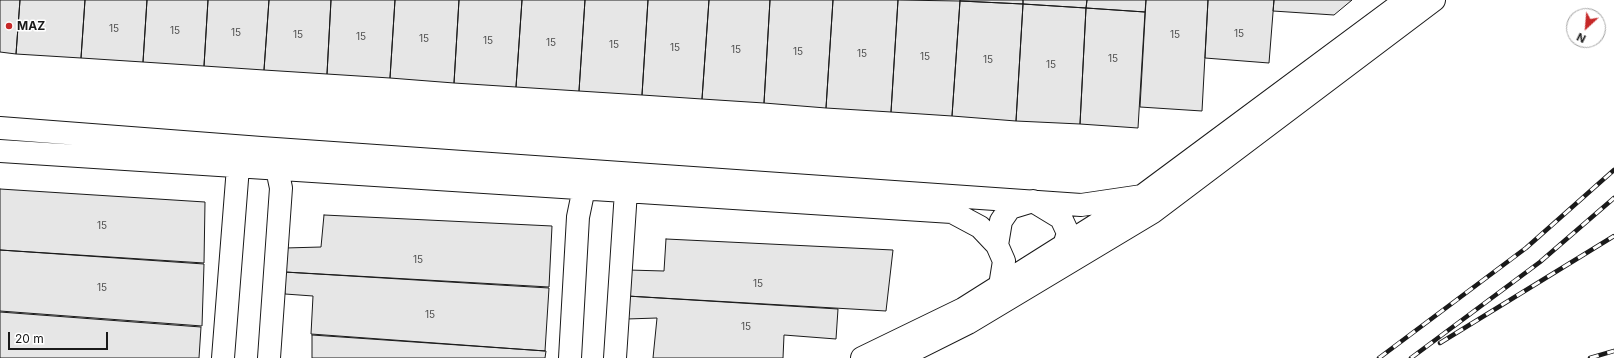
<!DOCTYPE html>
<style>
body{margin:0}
#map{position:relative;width:1614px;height:358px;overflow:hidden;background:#fff;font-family:Inter,sans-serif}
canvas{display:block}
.north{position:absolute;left:1566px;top:8px;width:40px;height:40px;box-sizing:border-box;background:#fff;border:1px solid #a3a3a3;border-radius:50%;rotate:206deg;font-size:11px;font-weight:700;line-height:16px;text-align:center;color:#1a1a1a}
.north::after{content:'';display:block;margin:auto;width:14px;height:18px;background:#c62828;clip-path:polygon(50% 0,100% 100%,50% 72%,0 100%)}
.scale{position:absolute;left:8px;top:332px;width:100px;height:18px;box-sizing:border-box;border:2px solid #1a1a1a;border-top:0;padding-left:5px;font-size:12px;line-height:14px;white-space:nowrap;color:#1a1a1a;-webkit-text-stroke:3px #fff;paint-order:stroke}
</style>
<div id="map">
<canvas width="1614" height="358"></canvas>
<div class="north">N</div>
<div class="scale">20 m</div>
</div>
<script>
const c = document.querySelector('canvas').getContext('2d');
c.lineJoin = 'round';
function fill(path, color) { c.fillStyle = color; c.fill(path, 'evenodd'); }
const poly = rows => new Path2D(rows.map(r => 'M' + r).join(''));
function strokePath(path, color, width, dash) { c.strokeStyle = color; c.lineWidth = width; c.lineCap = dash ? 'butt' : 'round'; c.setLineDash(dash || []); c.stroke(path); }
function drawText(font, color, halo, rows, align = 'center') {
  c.font = font + ' Inter,sans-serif'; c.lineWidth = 3; c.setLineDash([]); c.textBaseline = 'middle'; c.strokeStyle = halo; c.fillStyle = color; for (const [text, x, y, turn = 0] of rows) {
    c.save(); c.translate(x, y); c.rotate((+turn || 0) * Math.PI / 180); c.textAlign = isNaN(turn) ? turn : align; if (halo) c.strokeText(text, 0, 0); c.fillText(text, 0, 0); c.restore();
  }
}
const building = poly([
 [0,0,20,0,16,54,0,52,0,0],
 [20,0,85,0,81,58,16,54,20,0],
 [85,0,147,0,143,62,81,58,85,0],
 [147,0,208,0,204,66,143,62,147,0],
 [208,0,269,0,264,70,204,66,208,0],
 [269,0,331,0,327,74,264,70,269,0],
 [331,0,395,0,390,78,327,74,331,0],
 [395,0,459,0,454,83,390,78,395,0],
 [459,0,522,0,516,87,454,83,459,0],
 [522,0,585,0,579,91,516,87,522,0],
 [585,0,648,0,642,95,579,91,585,0],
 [648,0,709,0,702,99,642,95,648,0],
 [709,0,770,0,764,103,702,99,709,0],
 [770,0,833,0,826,108,764,103,770,0],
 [833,0,898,0,891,112,826,108,833,0],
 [898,0,960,1,952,116,891,112,898,0],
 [960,0,1023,0,1023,4,960,1,960,0],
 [1023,0,1087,0,1086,8,1023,4,1023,0],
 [1087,0,1146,0,1145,12,1086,8,1087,0],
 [1146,0,1208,0,1202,111,1140,107,1146,0],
 [1208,0,1274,0,1269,63,1205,58,1208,0],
 [1274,0,1352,0,1334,15,1273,11,1274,0],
 [960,1,1023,4,1016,121,952,116,960,1],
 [1023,4,1086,8,1080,124,1016,121,1023,4],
 [1086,8,1145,12,1138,128,1080,124,1086,8],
 [0,189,205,202,204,263,0,250,0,189],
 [324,215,552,226,549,287,285,272,285,248,321,247,324,215],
 [666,239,893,250,886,311,627,296,628,270,664,271,666,239],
 [0,250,204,264,202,326,0,311,0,250],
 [284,272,549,288,545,351,311,334,313,296,285,294,284,272],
 [627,296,838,309,836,339,784,335,783,358,653,358,657,318,627,319,627,296],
 [0,312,201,327,199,358,0,358,0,312],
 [312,335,546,351,545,358,312,358,312,335]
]);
fill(building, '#e6e6e6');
strokePath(building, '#1a1a1a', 1);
const minor = poly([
 [0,128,261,148,1081,205,1142,196],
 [0,151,952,212,980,227,997,245],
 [615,181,626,191,615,358],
 [1000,286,1004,261,997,245,1001,221,1010,208,1033,201,1061,218,1068,233,1061,255],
 [223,358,238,167,245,155],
 [269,358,281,188,277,169,269,159],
 [570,358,578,217,584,188,592,176],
 [862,358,963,309,1142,196,1406,0],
 [898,358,968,323,1153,212,1434,0]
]);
strokePath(minor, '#1a1a1a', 24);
strokePath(minor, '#fff', 22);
const rail = poly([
 [1440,343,1614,236],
 [1379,358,1526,248,1614,170],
 [1411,358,1540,262,1614,198],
 [1590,358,1614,351]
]);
strokePath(rail, '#1a1a1a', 4.5);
strokePath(rail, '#fff', 3, [9]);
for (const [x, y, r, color] of [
 [9,26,4,"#c62828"]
]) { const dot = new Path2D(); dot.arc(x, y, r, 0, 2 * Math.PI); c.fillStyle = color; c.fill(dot); strokePath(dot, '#fff', 1.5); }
drawText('10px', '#4d4d4d', null, [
 ["15",114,29],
 ["15",175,31],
 ["15",236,33],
 ["15",1239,34],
 ["15",298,35],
 ["15",1175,35],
 ["15",361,37],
 ["15",424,39],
 ["15",488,41],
 ["15",551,43],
 ["15",614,45],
 ["15",675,48],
 ["15",736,50],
 ["15",798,52],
 ["15",862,54],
 ["15",925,57],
 ["15",1113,59],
 ["15",988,60],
 ["15",1051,65],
 ["15",102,226],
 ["15",418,260],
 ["15",758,284],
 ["15",102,288],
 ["15",430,315],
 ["15",746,327]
]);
drawText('bold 12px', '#1a1a1a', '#fff', [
 ["MAZ",17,26]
], 'left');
</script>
